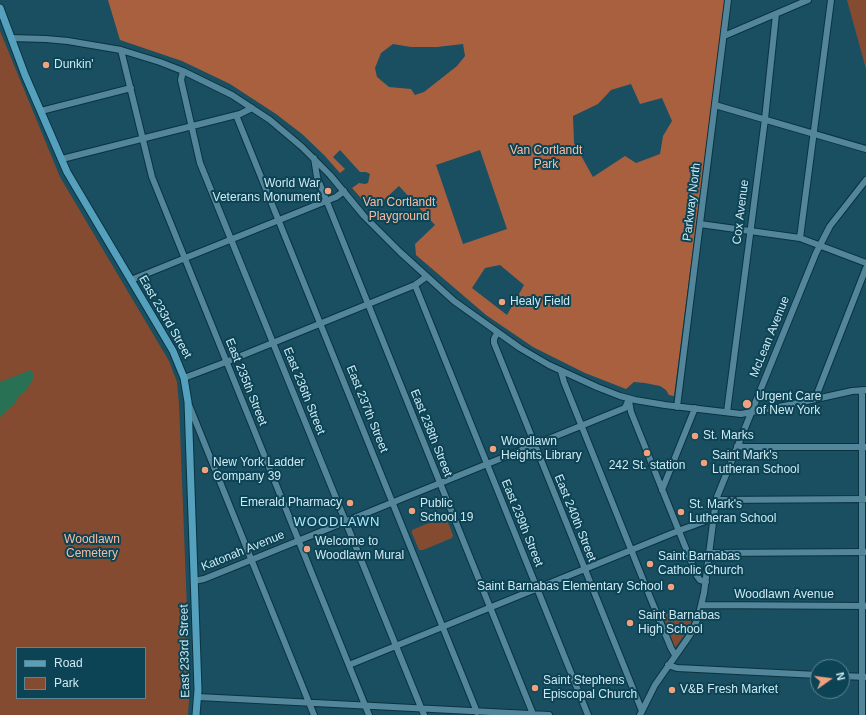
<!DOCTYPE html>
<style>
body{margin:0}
#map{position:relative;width:866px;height:715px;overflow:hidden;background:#1a4e61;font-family:Helvetica,sans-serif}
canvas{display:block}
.legend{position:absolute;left:16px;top:647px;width:130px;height:52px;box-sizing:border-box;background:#0c4455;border:1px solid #5a8694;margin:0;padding:5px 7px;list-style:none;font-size:12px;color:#cfe9f3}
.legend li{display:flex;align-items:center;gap:8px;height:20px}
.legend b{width:20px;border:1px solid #5a8694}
.north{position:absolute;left:810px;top:659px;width:40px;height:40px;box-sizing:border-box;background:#0c4455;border:1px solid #5a8694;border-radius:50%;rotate:76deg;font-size:11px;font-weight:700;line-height:16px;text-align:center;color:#cfe9f3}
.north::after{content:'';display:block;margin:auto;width:14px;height:18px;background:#f1a17d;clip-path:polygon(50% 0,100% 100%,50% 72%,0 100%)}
</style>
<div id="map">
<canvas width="866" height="715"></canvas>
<ul class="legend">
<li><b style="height:5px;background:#55a0bc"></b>Road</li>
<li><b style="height:11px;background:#854b30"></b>Park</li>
</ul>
<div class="north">N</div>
</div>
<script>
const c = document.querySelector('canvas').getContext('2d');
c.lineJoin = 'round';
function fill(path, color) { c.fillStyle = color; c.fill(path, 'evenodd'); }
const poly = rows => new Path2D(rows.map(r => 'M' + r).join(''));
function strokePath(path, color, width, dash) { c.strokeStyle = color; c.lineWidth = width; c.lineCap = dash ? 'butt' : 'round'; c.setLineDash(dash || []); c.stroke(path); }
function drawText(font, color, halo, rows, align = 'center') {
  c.font = font + ' Helvetica,sans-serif'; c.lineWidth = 4; c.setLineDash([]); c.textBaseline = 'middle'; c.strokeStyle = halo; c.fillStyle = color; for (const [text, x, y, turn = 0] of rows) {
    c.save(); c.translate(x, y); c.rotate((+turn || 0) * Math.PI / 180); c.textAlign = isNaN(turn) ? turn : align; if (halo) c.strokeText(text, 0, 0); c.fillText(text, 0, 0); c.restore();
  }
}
fill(poly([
 [847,0,866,0,866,69],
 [0,31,60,177,169,361,177,382,179,404,190,687,188,715,0,715],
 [17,648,145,648,145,698,17,698],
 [443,517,447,520,453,535,452,538,423,550,419,550,412,533,412,530],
 [674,611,696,612,688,630,675,648,662,614]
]), '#854b30');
fill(poly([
 [108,0,725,0,674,396,669,395,666,390,660,386,645,383,634,382,626,389,585,373,533,347,486,315,416,255,415,244,435,225,399,186,376,207,368,206,352,188,359,183,365,184,368,183,370,174,366,172,360,172,340,150,333,157,345,169,340,173,324,155,302,134,276,114,230,84,182,61,120,40],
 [393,44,411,47,437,47,463,44,465,56,457,66,424,92,415,95,411,89,389,87,377,77,375,68,381,53],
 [631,84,640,104,662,98,672,121,663,136,660,154,636,163,625,156,593,177,574,143,573,116,598,104,611,90],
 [480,150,507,229,463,244,436,165],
 [500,265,524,285,507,315,472,288,485,268]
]), '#a9603f');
fill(poly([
 [31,370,33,374,33,379,27,389,17,398,16,402,0,417,0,382]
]), '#287155');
const minor = poly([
 [724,36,808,0],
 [11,38,46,39,68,41,121,50,160,62,183,71,232,95,270,120,302,147,330,175,364,216,400,252,454,301,520,348,549,365,597,387,620,396,635,400,665,405,741,414,789,405,852,391,866,390],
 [121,50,152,177,369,715],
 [183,71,181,80,200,163,424,715],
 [715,105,866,149],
 [41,111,131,88],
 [236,115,477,712],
 [314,158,317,177,533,714],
 [62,159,240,114,252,108],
 [700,224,800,238,866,263],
 [800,238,831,0],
 [131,280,336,197,344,191],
 [415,285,588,715],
 [497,333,494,339,494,343,642,711],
 [561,371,564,382,650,597,671,648,675,655],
 [184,378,226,362,415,285,426,277],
 [862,390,862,715],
 [815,399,866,268],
 [629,401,631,412,697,576,700,580,706,582],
 [189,405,314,715],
 [677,407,728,0],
 [727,412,765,119,776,14],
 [737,446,744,447,866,447],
 [662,490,695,408],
 [717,500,866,499],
 [710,553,866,552],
 [194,581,204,579,251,560,620,410,625,408,629,399],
 [702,605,866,606],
 [349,665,678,531,708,520,713,520],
 [668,665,677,668,818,675],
 [842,676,866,677],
 [198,697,549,715],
 [640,715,655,685,690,635,698,618,704,593,714,515,717,497,816,253,830,226,866,180]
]);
const major = poly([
 [0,8,25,75,67,172,173,351,184,378,188,402,198,690,196,715]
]);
strokePath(minor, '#0a3340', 8);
strokePath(major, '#0a3340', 9);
strokePath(minor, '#53869a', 6);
strokePath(major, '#55a0bc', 7);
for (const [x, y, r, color] of [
 [46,65,4,"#f1a17d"],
 [328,191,4,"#f1a17d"],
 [502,302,4,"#f1a17d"],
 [747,404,5,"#f1a17d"],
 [695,436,4,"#f1a17d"],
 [493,449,4,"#f1a17d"],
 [647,453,4,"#f1a17d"],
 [704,463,4,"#f1a17d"],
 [205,470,4,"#f1a17d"],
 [350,503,4,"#f1a17d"],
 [412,511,4,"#f1a17d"],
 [681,512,4,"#f1a17d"],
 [307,549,4,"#f1a17d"],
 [650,564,4,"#f1a17d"],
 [671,587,4,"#f1a17d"],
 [630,623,4,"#f1a17d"],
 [535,688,4,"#f1a17d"],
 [672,690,4,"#f1a17d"]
]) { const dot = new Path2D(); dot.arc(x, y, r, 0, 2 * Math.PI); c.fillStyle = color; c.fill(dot); strokePath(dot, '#0c4455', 1.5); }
drawText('12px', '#cfe9f3', '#0c4455', [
 ["Dunkin'",54,65],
 ["World War",320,184,"right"],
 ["Veterans Monument",320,198,"right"],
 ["Healy Field",510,302],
 ["Urgent Care",756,397],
 ["of New York",756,411],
 ["St. Marks",703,436],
 ["Woodlawn",501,442],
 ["Heights Library",501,456],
 ["Saint Mark's",712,456],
 ["Lutheran School",712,470],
 ["New York Ladder",213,463],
 ["Company 39",213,477],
 ["242 St. station",647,466,"center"],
 ["Emerald Pharmacy",342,503,"right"],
 ["Public",420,504],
 ["School 19",420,518],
 ["St. Mark's",689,505],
 ["Lutheran School",689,519],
 ["Welcome to",315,542],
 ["Woodlawn Mural",315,556],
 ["Saint Barnabas",658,557],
 ["Catholic Church",658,571],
 ["Saint Barnabas Elementary School",663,587,"right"],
 ["Saint Barnabas",638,616],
 ["High School",638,630],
 ["Saint Stephens",543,681],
 ["Episcopal Church",543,695],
 ["V&B Fresh Market",680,690]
], 'left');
drawText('12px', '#f9bba0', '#0c4455', [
 ["Van Cortlandt",546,151],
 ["Park",546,165],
 ["Van Cortlandt",399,203],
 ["Playground",399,217],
 ["Woodlawn",92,540],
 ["Cemetery",92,554]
]);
drawText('12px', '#cfe9f3', '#0c4455', [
 ["Parkway North",692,202,-83],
 ["Cox Avenue",741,212,-83],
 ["East 233rd Street",165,317,60],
 ["McLean Avenue",770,337,-68],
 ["East 235th Street",246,382,68],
 ["East 236th Street",304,391,68],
 ["East 237th Street",367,409,68],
 ["East 238th Street",431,433,68],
 ["East 240th Street",575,518,68],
 ["East 239th Street",522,523,68],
 ["Katonah Avenue",243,551,-22],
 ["Woodlawn Avenue",784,595],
 ["East 233rd Street",185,651,-91]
]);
c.letterSpacing = '1px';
drawText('13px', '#b2e8fe', '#0c4455', [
 ["WOODLAWN",337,522]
]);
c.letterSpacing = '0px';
</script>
